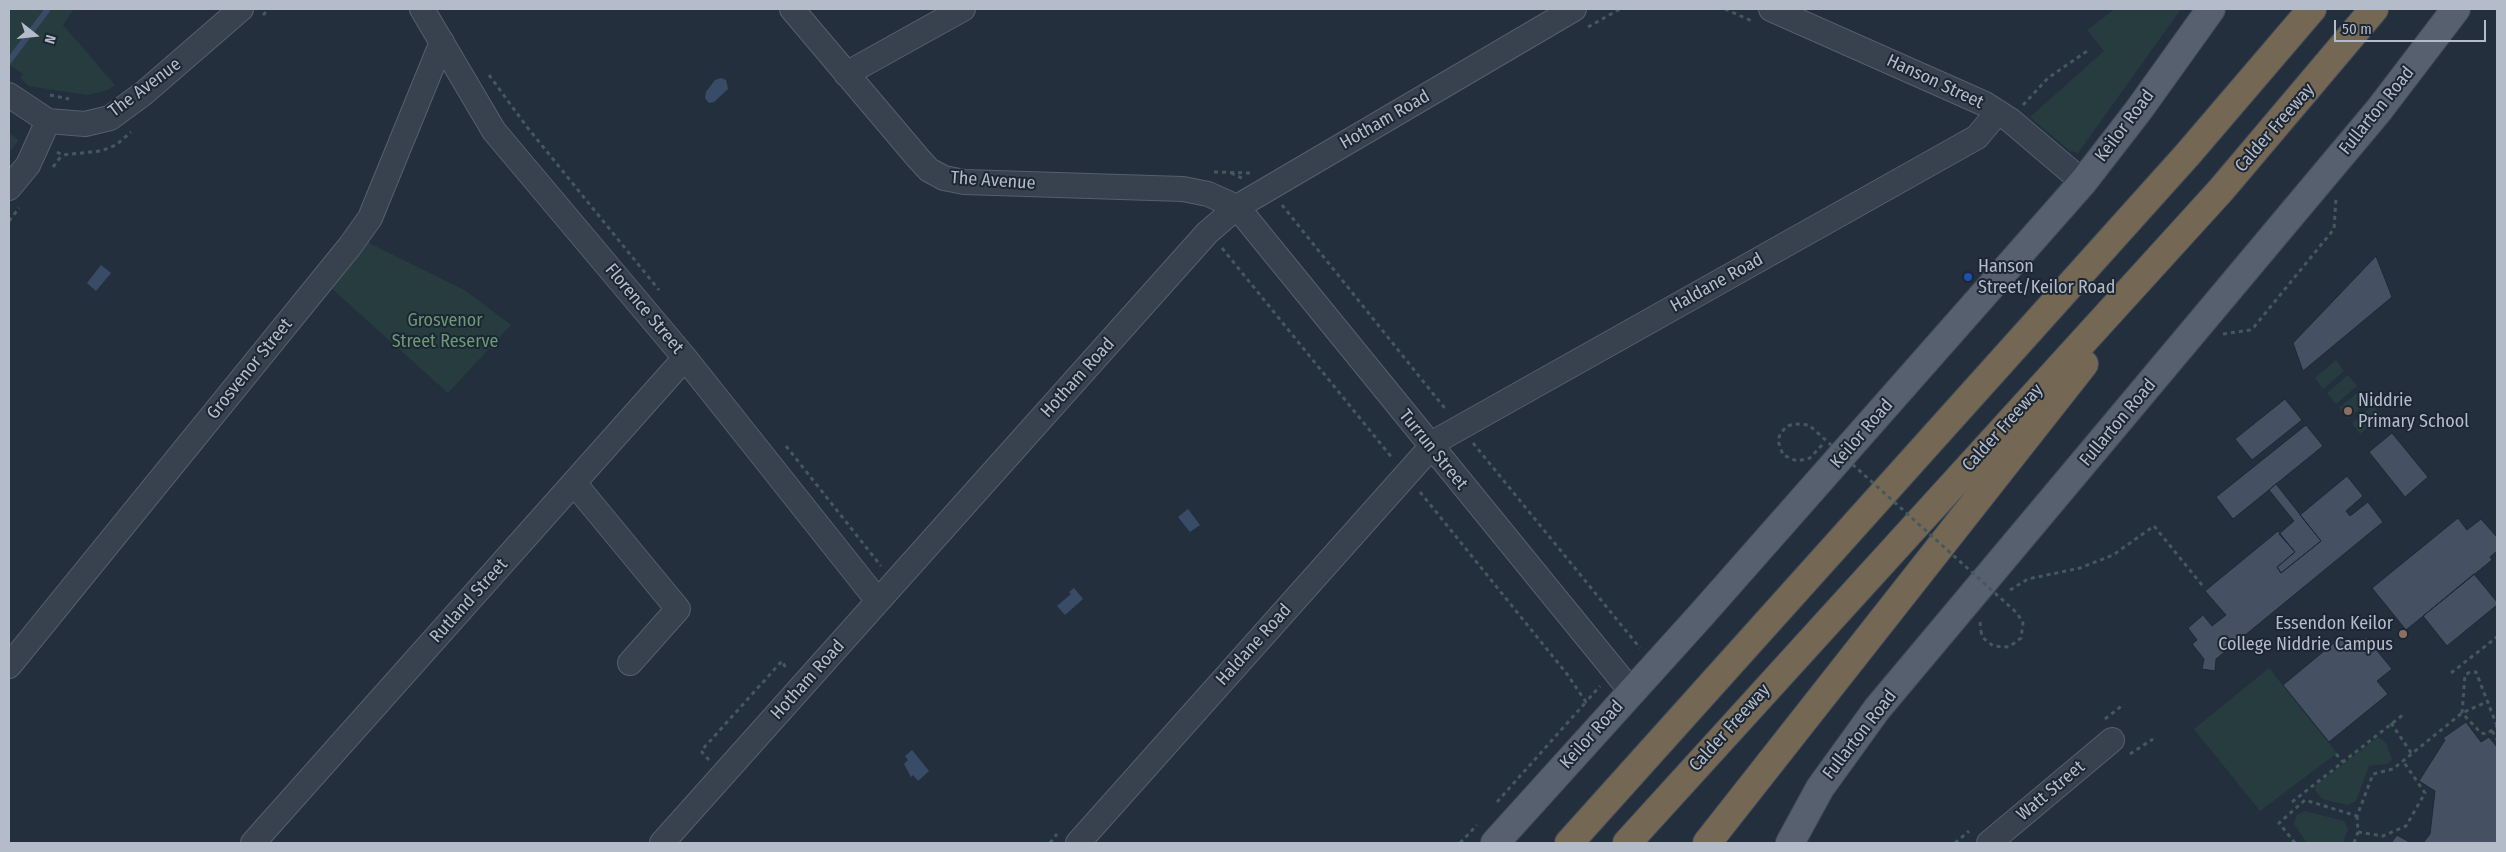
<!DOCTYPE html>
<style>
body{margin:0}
#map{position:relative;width:2506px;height:852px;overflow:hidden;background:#242f3e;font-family:"Fira Sans Condensed",sans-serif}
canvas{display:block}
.frame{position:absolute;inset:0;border:10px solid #b4bcc9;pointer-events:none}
.north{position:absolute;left:10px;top:10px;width:50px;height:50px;-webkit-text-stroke:4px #1d2633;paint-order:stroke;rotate:106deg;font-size:14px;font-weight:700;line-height:20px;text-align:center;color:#b4bcc9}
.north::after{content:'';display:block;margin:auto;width:18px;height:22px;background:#b4bcc9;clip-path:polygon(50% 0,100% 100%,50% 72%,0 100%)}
.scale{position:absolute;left:2334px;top:20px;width:152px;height:22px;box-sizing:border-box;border:2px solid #b4bcc9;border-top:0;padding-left:6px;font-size:15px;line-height:18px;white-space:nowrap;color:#b4bcc9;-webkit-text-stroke:4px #1d2633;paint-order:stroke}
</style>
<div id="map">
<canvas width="2506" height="852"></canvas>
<div class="frame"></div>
<div class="north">N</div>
<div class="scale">50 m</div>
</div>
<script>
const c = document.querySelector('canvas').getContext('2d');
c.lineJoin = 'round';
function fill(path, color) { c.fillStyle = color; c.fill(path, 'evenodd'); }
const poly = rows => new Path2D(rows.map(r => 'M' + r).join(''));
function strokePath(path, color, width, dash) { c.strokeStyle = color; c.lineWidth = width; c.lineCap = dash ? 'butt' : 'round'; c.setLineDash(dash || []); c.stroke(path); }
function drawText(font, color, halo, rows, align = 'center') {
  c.font = font + ' "Fira Sans Condensed",sans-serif'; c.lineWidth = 4; c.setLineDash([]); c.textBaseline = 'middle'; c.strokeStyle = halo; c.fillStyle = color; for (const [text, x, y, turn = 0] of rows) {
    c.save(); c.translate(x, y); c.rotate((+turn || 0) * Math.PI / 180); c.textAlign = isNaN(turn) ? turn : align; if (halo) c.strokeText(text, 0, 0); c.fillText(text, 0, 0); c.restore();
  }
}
fill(poly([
 [9,9,74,9,63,25,115,85,108,90,87,95,29,86,20,78,23,74,9,65],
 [2115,9,2181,9,2078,153,2070,151,2030,117,2104,51,2087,30],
 [9,133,19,140,9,153],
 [367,242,466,291,511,325,448,393,330,287],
 [2336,360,2344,371,2323,389,2315,378],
 [2348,375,2357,386,2336,404,2327,393],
 [2361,390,2369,401,2348,419,2339,408],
 [2373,405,2381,416,2360,434,2352,423],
 [2269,668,2337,753,2260,811,2194,729],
 [2377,738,2380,738,2386,743,2392,760,2387,764,2369,766,2356,801,2348,805,2322,799,2315,790,2316,785],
 [2305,811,2344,821,2348,829,2343,843,2307,843,2294,824,2297,815]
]), '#263c3f');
fill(poly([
 [721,78,726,80,728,89,714,102,709,103,705,98,706,92,715,80],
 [101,265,111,273,96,291,87,283],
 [1188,509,1200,525,1190,532,1178,517],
 [1074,588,1083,599,1065,615,1057,606,1071,594,1069,592],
 [912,750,929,771,918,781,913,775,911,777,904,764,908,760,905,756]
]), '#394c67');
strokePath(poly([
 [9,61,48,9]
]), '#394c67', 6);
const building = poly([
 [2376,256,2392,297,2303,371,2293,343,2376,256],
 [2285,399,2302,420,2252,460,2235,439,2285,399],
 [2306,425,2323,446,2233,519,2216,497,2306,425],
 [2392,433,2428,477,2405,497,2369,452,2392,433],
 [2347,476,2363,496,2346,511,2350,516,2368,502,2383,522,2216,659,2215,671,2202,669,2204,659,2192,644,2197,640,2188,628,2203,615,2212,626,2226,615,2205,591,2278,531,2295,552,2277,567,2281,573,2321,541,2300,515,2347,476],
 [2276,484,2321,541,2281,573,2277,567,2295,552,2279,534,2294,521,2269,490,2276,484],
 [2458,518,2467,530,2481,519,2496,536,2497,535,2497,551,2490,557,2492,560,2406,630,2372,588,2458,518],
 [2474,574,2497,602,2497,605,2447,646,2423,616,2474,574],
 [2341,637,2351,649,2366,637,2392,669,2377,681,2388,694,2329,742,2283,685,2341,637],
 [2466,722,2481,742,2489,737,2497,747,2497,843,2423,843,2430,834,2435,791,2419,781,2445,740,2443,738,2466,722],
 [2397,835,2411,843,2391,843,2397,835]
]);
fill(building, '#455162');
strokePath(building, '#1f2835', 1);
const minor = poly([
 [422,9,494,131,685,358,878,601],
 [792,9,918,158,929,170,944,178,964,182,1183,189,1208,194,1237,207,1631,691],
 [1771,9,1985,104,2010,120,2083,182],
 [846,74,963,9],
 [9,95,48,121,85,124,110,118,144,93,241,9],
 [9,188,28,165,48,121],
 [1429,445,1977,137,1998,112],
 [574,483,678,609,630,663],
 [9,666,350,246,370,218,442,42],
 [253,843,685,358],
 [662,843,1207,233,1237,207,1574,9],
 [1078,843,1431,447],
 [1989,843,2112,740]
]);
const major = poly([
 [1495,843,1702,614,2083,182,2138,111,2211,9],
 [1790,843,1820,788,1877,709,2379,110,2456,9]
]);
const highway = poly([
 [1569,843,2188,154,2312,9],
 [1627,843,2221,190,2374,9],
 [1707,843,2084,364]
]);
strokePath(minor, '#565f6c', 26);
strokePath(major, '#414a57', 30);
strokePath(highway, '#434c59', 30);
strokePath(poly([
 [1725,9,1752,21],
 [263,15,269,9],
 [1588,27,1620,9],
 [489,75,527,127,659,290],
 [50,95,69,99],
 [2023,105,2048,78,2090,49],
 [57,152,62,155,101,151,116,145,131,132],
 [53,167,62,155],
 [1214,172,1250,173],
 [1231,173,1244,179],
 [1282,205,1447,411],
 [9,221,19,208],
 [1222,248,1393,459],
 [2223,334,2250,330,2254,327,2334,229,2336,198],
 [1473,443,1640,648],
 [786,446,881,566],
 [1420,492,1567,674,1586,702,1600,686],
 [2010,590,2028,579,2080,568,2113,555,2154,526,2202,585],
 [1980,622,1981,631],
 [2451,673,2497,637],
 [2105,719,2124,704],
 [2391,723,2412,754],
 [2497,726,2476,672,2470,672,2465,675,2462,713,2481,733,2486,734,2497,727],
 [2492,731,2497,739],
 [2130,754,2153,739],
 [2336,754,2343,762],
 [709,760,701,751,782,661,787,670],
 [1497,802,1586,702],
 [2292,802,2404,714],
 [2358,832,2383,836,2406,826,2425,793,2403,761],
 [1050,843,1057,834],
 [1460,843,1477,825],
 [1955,843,1969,831],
 [2295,843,2279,823,2305,800,2357,816,2373,774,2393,769,2462,713,2489,701],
 [2354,843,2358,832,2357,816]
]), '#44595c', 3, [4, 4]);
strokePath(minor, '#38414e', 24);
strokePath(major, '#56606e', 28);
strokePath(highway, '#746855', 28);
strokePath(poly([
 [1822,445,1810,458,1797,461,1783,455,1778,441,1780,434,1787,426,1795,424,1809,425,2017,613,2023,623,2021,638,2009,647,1993,646,1982,637,1981,631]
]), '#44595c', 3, [4, 4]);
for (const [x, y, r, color] of [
 [1968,277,5,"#1a4fb4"],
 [2348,411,5,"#8d6e63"],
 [2403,634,5,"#8d6e63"]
]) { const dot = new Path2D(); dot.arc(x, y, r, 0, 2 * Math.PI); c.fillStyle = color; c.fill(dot); strokePath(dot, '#1d2633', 2); }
drawText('18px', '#b4bcc9', '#1d2633', [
 ["Hanson Street",1935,82,25],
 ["The Avenue",145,88,-37],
 ["Fullarton Road",2377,111,-51],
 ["Hotham Road",1385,120,-30],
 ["Keilor Road",2125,126,-53],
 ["Calder Freeway",2275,128,-49],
 ["The Avenue",993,181,4],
 ["Haldane Road",1717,283,-29],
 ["Florence Street",644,309,50],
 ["Grosvenor Street",250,369,-51],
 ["Hotham Road",1078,378,-48],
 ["Fullarton Road",2118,423,-50],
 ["Calder Freeway",2003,428,-48],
 ["Keilor Road",1862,434,-49],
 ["Turrun Street",1433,450,51],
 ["Rutland Street",469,601,-48],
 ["Haldane Road",1254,645,-48],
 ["Hotham Road",808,680,-48],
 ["Calder Freeway",1730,728,-48],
 ["Keilor Road",1592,735,-48],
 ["Fullarton Road",1860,735,-52],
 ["Watt Street",2051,791,-40]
]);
drawText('18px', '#b4bcc9', '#1d2633', [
 ["Hanson",1978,267],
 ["Street/Keilor Road",1978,288],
 ["Niddrie",2358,401],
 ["Primary School",2358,422],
 ["Essendon Keilor",2393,624,"right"],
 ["College Niddrie Campus",2393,645,"right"]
], 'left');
drawText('18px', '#6b9a76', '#1d2633', [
 ["Grosvenor",445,321],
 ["Street Reserve",445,342]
]);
</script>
